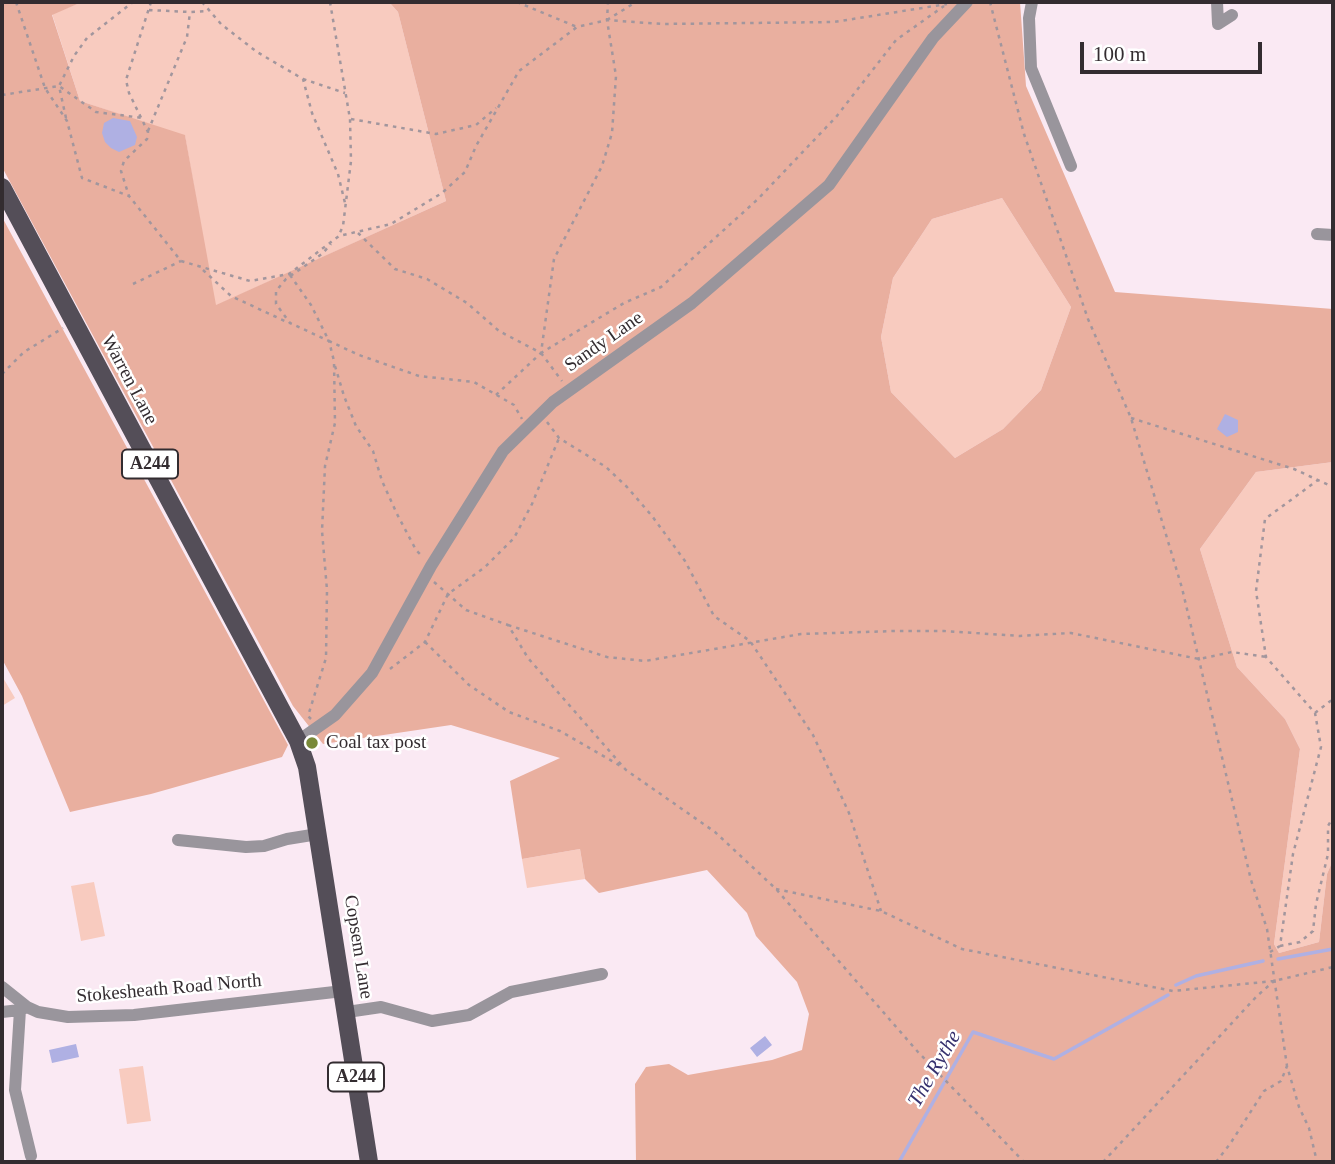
<!DOCTYPE html>
<style>
body{margin:0}
#map{position:relative;width:1335px;height:1164px;overflow:hidden;background:#fae9f3;font-family:"Times New Roman",serif}
canvas{display:block}
.frame{position:absolute;inset:0;border:4px solid #332c30;pointer-events:none}
.scale{position:absolute;left:1080px;top:42px;width:182px;height:32px;box-sizing:border-box;border:4px solid #332c30;border-top:0;padding-left:9px;font-size:21px;line-height:24px;white-space:nowrap;color:#332c30;-webkit-text-stroke:5px #fff;paint-order:stroke}
</style>
<div id="map">
<canvas width="1335" height="1164"></canvas>
<div class="frame"></div>
<div class="scale">100 m</div>
</div>
<script>
const c = document.querySelector('canvas').getContext('2d');
c.lineJoin = 'round';
function fill(path, color) { c.fillStyle = color; c.fill(path, 'evenodd'); }
const poly = rows => new Path2D(rows.map(r => 'M' + r).join(''));
function strokePath(path, color, width, dash) { c.strokeStyle = color; c.lineWidth = width; c.lineCap = dash ? 'butt' : 'round'; c.setLineDash(dash || []); c.stroke(path); }
function drawText(font, color, halo, rows, align = 'center') {
  c.font = font + ' "Times New Roman",serif'; c.lineWidth = 5; c.setLineDash([]); c.textBaseline = 'middle'; c.strokeStyle = halo; c.fillStyle = color; for (const [text, x, y, turn = 0] of rows) {
    c.save(); c.translate(x, y); c.rotate((+turn || 0) * Math.PI / 180); c.textAlign = isNaN(turn) ? turn : align; if (halo) c.strokeText(text, 0, 0); c.fillText(text, 0, 0); c.restore();
  }
}
fill(poly([
 [82,2,389,2,398,12,446,201,215,306,185,136,80,101,52,14],
 [1002,198,1071,307,1041,390,1003,429,955,458,891,392,881,337,893,278,932,219],
 [1333,462,1333,860,1327,874,1319,942,1279,953,1274,944,1300,749,1285,719,1237,667,1200,549,1256,472],
 [2,676,15,698,2,706],
 [580,849,585,879,527,888,522,859],
 [94,882,105,936,81,941,71,886],
 [143,1066,151,1121,127,1124,119,1069]
]), '#f8cbbf');
fill(poly([
 [2,2,82,2,52,15,80,101,185,135,216,305,446,201,398,12,389,2,1020,2,1026,86,1115,292,1333,309,1333,462,1256,472,1200,549,1237,667,1285,719,1300,749,1274,944,1279,953,1319,942,1327,874,1333,860,1333,1162,636,1162,635,1084,646,1067,669,1064,688,1075,772,1060,802,1050,809,1014,797,982,756,936,747,913,707,870,599,893,585,879,580,849,522,859,510,781,560,758,451,725,323,744,293,706,2,167],
 [1002,198,1071,307,1041,390,1003,429,955,458,891,392,881,337,893,278,932,219],
 [2,217,288,745,282,757,151,794,70,812,22,696,2,659]
]), '#e9af9f');
fill(poly([
 [113,118,130,121,137,137,135,145,119,152,111,148,105,142,102,133,104,123],
 [1225,414,1238,420,1238,432,1227,437,1217,429],
 [765,1036,772,1045,757,1057,750,1048],
 [76,1044,79,1057,52,1063,49,1050]
]), '#afb0e3');
strokePath(poly([
 [1278,959,1333,949],
 [1176,985,1196,976,1263,961],
 [899,1162,973,1032,1054,1059,1168,995]
]), '#afb0e3', 3.5);
strokePath(poly([
 [16,2,45,88,67,121,82,178,129,196],
 [151,2,126,80,129,93,148,132,147,139,124,161,121,171,129,196,181,261,250,281,289,274,339,236,391,224,442,193,465,172,476,146,519,71,577,27,607,20,662,24,834,22,947,4],
 [202,2,221,24,257,52,303,79,312,113,338,174,345,203],
 [330,2,350,119,351,161,343,226,338,237],
 [517,2,577,27],
 [990,2,1024,134,1088,319,1131,418,1182,588,1251,880,1267,929,1287,1066,1299,1107,1309,1128,1317,1162],
 [149,10,190,12,208,11],
 [607,20,636,2],
 [303,79,345,93],
 [2,95,59,86,96,112,143,118],
 [66,118,59,86,74,56,87,38,133,2],
 [351,119,436,134,476,125,496,108],
 [148,131,187,37,190,12],
 [358,233,395,269,427,279,467,303,499,331,541,353,624,303,661,287,758,199,836,117,896,40,944,6],
 [203,270,231,296,289,323],
 [290,275,311,305,329,341,359,355,419,376,474,382,514,405,522,419],
 [133,284,181,261],
 [541,353,562,381],
 [335,366,344,396,356,426,373,451,382,481,397,514,416,550,422,556],
 [2,374,24,352,63,328],
 [496,395,541,353,554,259,602,166,612,133,616,76,607,20,608,2],
 [1131,418,1294,469,1333,487],
 [547,422,559,438,606,467,627,487,652,516,685,561,714,616,750,641,813,735,849,813,881,911],
 [434,582,466,610,508,625,528,658,626,770,715,832,776,889,918,1052,1024,1162],
 [508,625,607,657,645,661,801,634,895,631,944,631,1020,636,1071,633,1199,659,1232,652,1266,657],
 [425,642,469,685,509,712,560,731,624,768],
 [390,669,425,642,448,594,485,567,514,538,532,504,559,438],
 [1315,713,1333,699],
 [311,719,308,716,326,658,327,590,322,531,325,466,335,423,334,361,329,341,290,323,276,304,276,291,286,279,322,254,331,244],
 [776,889,881,911,962,949,1173,991,1274,981,1333,967],
 [1280,946,1300,942,1313,931,1316,904,1328,854,1328,826,1333,817],
 [1270,952,1280,946,1293,854,1321,747,1315,713,1266,657,1256,591,1265,519,1318,480],
 [1103,1162,1257,996,1274,981],
 [1216,1162,1230,1144,1264,1091,1281,1081,1287,1066]
]), '#a2969d', 2.5, [3.5, 5]);
strokePath(poly([
 [1032,2,1029,18,1031,68,1071,166],
 [1217,2,1218,24,1232,15],
 [1317,234,1333,235],
 [298,741,335,715,372,673,431,566,503,451,553,402,692,303,829,185,933,38,967,2],
 [178,840,246,847,264,846,287,839,318,834],
 [2,987,27,1007,38,1012,68,1017,134,1015,343,991],
 [20,1010,15,1090,31,1156],
 [2,1012,20,1010,27,1007],
 [347,1012,381,1007,432,1021,469,1015,511,992,602,974]
]), '#99959c', 12);
strokePath(poly([
 [2,187,298,741,307,767,369,1162]
]), '#544e58', 18);
for (const [x, y, r, color] of [
 [312,743,7,"#788938"]
]) { const dot = new Path2D(); dot.arc(x, y, r, 0, 2 * Math.PI); c.fillStyle = color; c.fill(dot); strokePath(dot, '#fff', 2.5); }
for (const [x, y, w] of [
 [150,464,56],
 [356,1077,56]
]) { const box = new Path2D(); box.roundRect(x - w / 2, y - 14.5, w, 29, 5); c.fillStyle = '#fff'; c.fill(box); strokePath(box, '#332c30', 2); }
drawText('bold 18px', '#332c30', null, [
 ["A244",150,464],
 ["A244",356,1077]
]);
drawText('19px', '#332c30', '#fff', [
 ["Sandy Lane",604,342,-35],
 ["Warren Lane",129,380,62],
 ["Copsem Lane",358,947,81],
 ["Stokesheath Road North",169,989,-5]
]);
drawText('19px', '#332c30', '#fff', [
 ["Coal tax post",326,743]
], 'left');
drawText('italic 21px', '#36316e', '#fff', [
 ["The Rythe",935,1069,-60]
]);
</script>
